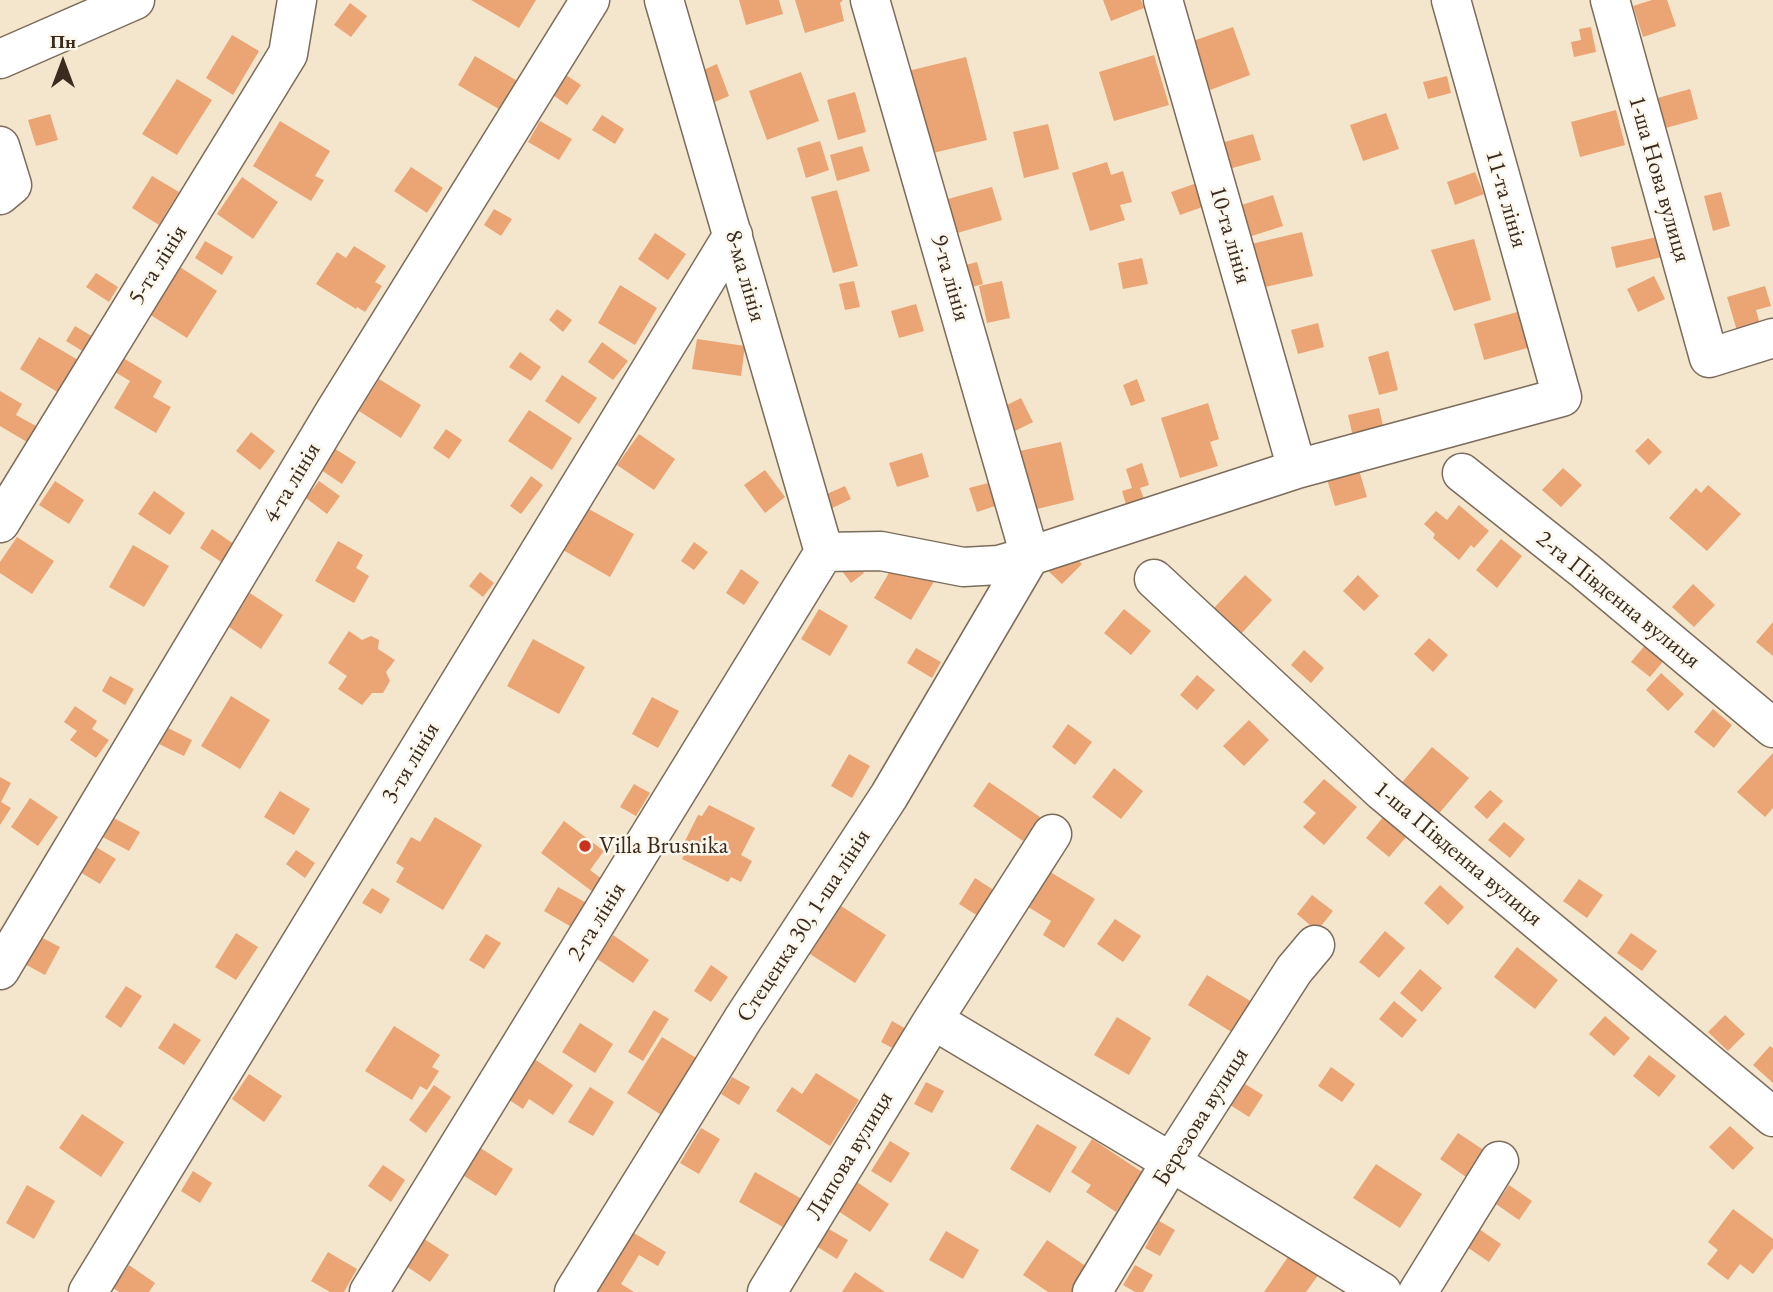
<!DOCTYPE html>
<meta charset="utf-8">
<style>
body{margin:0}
#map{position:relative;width:1773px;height:1292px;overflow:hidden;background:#f4e6cd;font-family:"EB Garamond",serif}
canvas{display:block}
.north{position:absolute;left:28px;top:28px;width:70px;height:70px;-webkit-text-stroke:5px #fbf7ec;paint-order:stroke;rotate:0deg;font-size:19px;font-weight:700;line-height:28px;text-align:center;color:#3b2a1e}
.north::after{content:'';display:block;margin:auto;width:24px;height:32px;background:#3b2a1e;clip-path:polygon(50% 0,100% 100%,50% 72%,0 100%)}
</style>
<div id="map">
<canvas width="1773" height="1292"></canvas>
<div class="north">Пн</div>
</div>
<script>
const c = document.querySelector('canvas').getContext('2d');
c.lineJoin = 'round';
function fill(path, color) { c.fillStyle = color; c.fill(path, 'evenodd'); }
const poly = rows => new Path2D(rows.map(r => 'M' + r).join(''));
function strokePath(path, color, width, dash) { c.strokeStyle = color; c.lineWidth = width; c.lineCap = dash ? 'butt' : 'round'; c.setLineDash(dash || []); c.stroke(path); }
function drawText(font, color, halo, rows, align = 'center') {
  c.font = font + ' "EB Garamond",serif'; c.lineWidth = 5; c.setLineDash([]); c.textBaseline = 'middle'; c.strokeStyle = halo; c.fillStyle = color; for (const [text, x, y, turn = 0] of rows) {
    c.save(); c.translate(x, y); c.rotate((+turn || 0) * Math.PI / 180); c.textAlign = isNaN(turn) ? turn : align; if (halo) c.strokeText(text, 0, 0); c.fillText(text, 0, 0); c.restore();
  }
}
fill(poly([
 [471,0,536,0,519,28],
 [739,0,779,0,783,14,746,25],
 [795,0,843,0,840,3,844,21,805,33],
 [1103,0,1141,0,1144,8,1111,21],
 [1652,0,1667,0,1676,26,1643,37,1633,6],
 [350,3,367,16,351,37,334,25],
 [1233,27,1250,75,1210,90,1193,41],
 [1591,27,1596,52,1574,57,1571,42,1581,40,1579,29],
 [232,35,259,51,233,95,206,78],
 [1154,55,1169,105,1114,121,1099,72],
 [475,56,526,86,509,115,458,85],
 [966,57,987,140,929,154,908,71],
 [717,64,729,96,710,104,699,72],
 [801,72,819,121,767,140,749,91],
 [566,75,581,85,567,105,553,95],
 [1447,76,1451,93,1428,99,1423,82],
 [177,79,212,100,177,155,142,134],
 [1690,89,1698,119,1662,129,1654,99],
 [855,92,866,132,838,140,827,100],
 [1616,110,1625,145,1580,157,1571,122],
 [1386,113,1399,149,1363,161,1350,125],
 [50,114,58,140,36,146,28,120],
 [602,115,624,129,615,144,592,130],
 [280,121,330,151,315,176,324,180,311,201,253,166],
 [540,121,572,139,559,160,528,142],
 [1048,124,1059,169,1024,178,1013,132],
 [1253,134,1261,160,1229,169,1221,143],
 [820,141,829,170,806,178,797,148],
 [862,146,870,171,837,181,830,155],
 [1107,162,1111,175,1123,171,1132,202,1120,205,1125,220,1090,231,1072,173],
 [411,167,443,188,427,213,394,191],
 [1475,172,1484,194,1455,205,1447,182],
 [152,176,179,192,159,225,132,208],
 [242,177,278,202,253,239,217,214],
 [1200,182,1208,205,1180,215,1171,192],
 [992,187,1002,220,954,234,944,200],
 [837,190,858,266,833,273,811,197],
 [1721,192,1730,226,1713,231,1704,196],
 [1273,195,1283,226,1236,241,1226,210],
 [494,209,512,219,501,236,484,225],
 [1302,232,1313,276,1261,288,1251,244],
 [655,233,686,254,668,280,638,259],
 [1657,237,1662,257,1616,268,1611,247],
 [1474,239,1491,300,1454,311,1431,250],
 [205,241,233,257,222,275,195,258],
 [354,246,386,266,375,282,382,286,365,312,357,307,356,309,316,284,337,252,346,258],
 [1142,258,1148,284,1123,289,1118,263],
 [977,262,983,284,957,291,951,269],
 [180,267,217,291,187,338,149,314],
 [96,273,118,287,109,302,86,287],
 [1654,276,1665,299,1638,312,1627,289],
 [854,281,860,307,845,310,839,284],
 [1002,281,1010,318,987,323,979,286],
 [620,285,657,308,635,345,598,323],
 [1765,286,1771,306,1756,310,1760,324,1737,331,1727,297],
 [916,304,924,331,899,338,891,311],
 [557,309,572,320,563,332,549,320],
 [1521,311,1531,347,1484,360,1474,324],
 [1318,323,1324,347,1298,354,1291,330],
 [75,326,98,340,89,355,66,341],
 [39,337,78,360,59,393,20,369],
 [697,339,745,346,741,376,692,369],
 [602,342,628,361,613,380,588,362],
 [1388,351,1398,390,1379,395,1368,357],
 [520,352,541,367,531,381,509,367],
 [123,358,162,381,153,397,171,407,156,433,114,408,130,381,115,372],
 [562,375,597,398,579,424,545,401],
 [379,379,421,405,401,438,359,411],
 [1137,379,1145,401,1131,406,1123,385],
 [0,391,22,404,16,415,36,426,27,442,0,426],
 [1021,398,1033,422,1013,432,1001,408],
 [1208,403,1219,439,1210,442,1218,466,1180,478,1161,418],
 [1379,408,1384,430,1353,437,1348,415],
 [529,410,572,438,552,470,508,441],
 [446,429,462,440,449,459,433,448],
 [251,432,275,451,260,470,236,451],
 [639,434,675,459,654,490,617,465],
 [1648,438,1662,452,1649,465,1635,451],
 [1061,442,1074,500,1029,511,1015,452],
 [329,445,356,462,342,484,315,466],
 [922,453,929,477,897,487,889,463],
 [1142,463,1149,485,1140,488,1145,502,1127,508,1122,491,1132,488,1126,469],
 [1563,468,1582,485,1561,507,1542,490],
 [765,470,785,497,765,513,744,485],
 [1359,470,1367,497,1335,506,1327,479],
 [531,476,543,485,521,514,510,506],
 [55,481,84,500,69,524,39,505],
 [319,481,340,496,327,514,306,498],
 [988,483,995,506,977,512,969,488],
 [1708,485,1741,514,1707,551,1669,518,1696,488,1701,493],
 [845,486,851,499,826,511,820,497],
 [154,491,185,513,170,535,138,514],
 [1459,505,1489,531,1474,548,1471,545,1459,560,1433,538,1435,534,1424,524,1436,511,1447,520],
 [587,508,634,534,610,577,563,550],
 [212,529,244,551,232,569,200,548],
 [17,537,54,561,32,594,0,573,0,562],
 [1501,539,1522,556,1497,588,1476,570],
 [338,541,363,555,356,568,369,576,354,603,315,581],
 [694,542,708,552,694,570,681,561],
 [133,545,169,566,144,607,109,587],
 [1066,549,1082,564,1062,584,1046,569],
 [899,556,936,578,911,620,874,598],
 [855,561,864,573,851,583,842,571],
 [741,569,759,582,744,605,726,593],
 [480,572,494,583,483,597,469,586],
 [1245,575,1272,600,1241,634,1214,608],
 [1358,575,1379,596,1364,611,1343,591],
 [1693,584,1715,605,1694,627,1672,607],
 [250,593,283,615,261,649,229,627],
 [819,609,848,626,830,656,801,639],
 [1124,609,1151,631,1131,655,1104,633],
 [1773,622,1773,656,1756,642],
 [349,631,362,640,371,636,379,640,378,649,395,660,386,672,390,681,383,693,372,693,362,705,338,689,347,676,328,663],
 [1429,638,1448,655,1433,672,1414,654],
 [533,639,585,667,559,714,507,686],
 [1647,643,1666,658,1650,677,1631,662],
 [916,648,941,662,932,678,907,663],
 [1304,650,1324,668,1311,683,1291,665],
 [1661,673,1684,694,1668,711,1646,690],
 [1197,675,1215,690,1197,710,1180,695],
 [110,676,134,689,125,705,102,691],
 [231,696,270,720,240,769,201,746],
 [652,697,679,711,658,748,632,734],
 [75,706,97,721,92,729,109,740,96,758,70,740,77,731,64,722],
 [1713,709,1732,725,1714,748,1694,732],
 [1249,720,1269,740,1244,766,1223,746],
 [1068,724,1092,742,1075,765,1052,747],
 [168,728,192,740,184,756,159,744],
 [1432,747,1469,778,1436,817,1399,786],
 [1773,753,1773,808,1765,817,1737,792],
 [849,754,870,766,852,798,831,786],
 [1114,768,1143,791,1121,819,1092,797],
 [0,777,11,783,1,802,11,808,0,825],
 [1324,779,1357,807,1324,845,1303,827,1316,813,1303,802],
 [989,782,1040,817,1023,841,973,806],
 [634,784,650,793,636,816,620,807],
 [1490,790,1503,801,1487,819,1474,807],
 [280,791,310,809,294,835,264,817],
 [30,798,58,817,38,846,11,827],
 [709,805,755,828,741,855,752,861,741,882,731,877,728,882,682,859,687,849,682,847,698,815,702,816],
 [110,816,140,832,129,851,99,835],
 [1384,816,1407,836,1389,857,1366,838],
 [435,817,482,845,443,910,396,882,404,868,396,863,411,837,420,842],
 [564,821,604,851,590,870,610,885,601,898,541,853],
 [1504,822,1525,839,1510,858,1488,840],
 [96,847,116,859,100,884,80,872],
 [296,850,315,863,305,878,286,864],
 [1047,870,1095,899,1064,948,1043,935,1051,921,1025,905],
 [975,878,1003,896,986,921,959,904],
 [1579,879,1603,895,1587,918,1563,901],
 [1440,885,1464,907,1448,925,1424,903],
 [558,887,590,905,575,929,544,911],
 [372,888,390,899,381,914,362,903],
 [1312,895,1333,911,1317,931,1297,914],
 [841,906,886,935,855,983,810,954],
 [1115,919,1141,936,1123,962,1097,944],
 [1385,931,1405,948,1379,978,1359,962],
 [236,933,258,947,236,980,215,967],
 [1631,933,1657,951,1642,971,1617,953],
 [35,934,60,947,45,975,21,962],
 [486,934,501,943,484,969,469,960],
 [613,935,649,960,633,983,597,959],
 [1517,947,1558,980,1535,1009,1494,977],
 [711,965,728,977,711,1002,694,991],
 [1420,969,1442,988,1422,1012,1400,993],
 [1207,975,1257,1005,1238,1036,1188,1005],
 [126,986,142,996,121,1028,105,1017],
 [1394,1001,1417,1020,1402,1038,1379,1019],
 [654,1010,669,1019,643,1061,628,1052],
 [1725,1015,1745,1034,1728,1051,1708,1032],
 [1605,1016,1630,1038,1614,1056,1589,1034],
 [1117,1017,1151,1038,1129,1075,1094,1055],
 [892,1021,915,1034,904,1054,881,1042],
 [174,1023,201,1040,184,1065,158,1048],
 [580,1023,613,1044,595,1073,562,1052],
 [394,1026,440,1055,432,1067,439,1071,427,1090,420,1086,412,1100,365,1071],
 [662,1037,701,1061,666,1118,627,1093],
 [1770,1046,1773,1048,1773,1083,1753,1065],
 [521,1050,573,1085,553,1115,529,1099,523,1109,494,1090],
 [1649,1055,1676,1076,1659,1097,1633,1076],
 [1331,1067,1355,1084,1342,1102,1318,1086],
 [816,1073,859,1100,830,1146,776,1111,792,1087,802,1094],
 [249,1074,282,1096,264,1122,232,1099],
 [732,1077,750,1087,739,1105,721,1094],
 [1240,1081,1263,1095,1249,1117,1227,1103],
 [926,1082,944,1091,932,1113,914,1104],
 [434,1085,451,1097,426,1133,409,1120],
 [590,1087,614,1102,593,1136,568,1122],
 [82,1114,124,1142,101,1177,59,1148],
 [1037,1124,1077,1147,1050,1193,1010,1169],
 [1730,1126,1754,1148,1733,1170,1709,1147],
 [701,1128,720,1139,699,1174,680,1163],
 [1458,1133,1488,1153,1469,1179,1440,1159],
 [1092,1139,1142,1172,1116,1212,1086,1192,1091,1185,1071,1172],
 [890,1141,910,1153,891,1183,871,1171],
 [479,1147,513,1169,496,1196,461,1174],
 [1376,1164,1422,1194,1400,1228,1353,1198],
 [383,1165,405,1180,391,1202,368,1186],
 [193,1171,212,1183,200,1203,181,1191],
 [755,1172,807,1202,790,1231,739,1202],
 [857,1182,889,1204,870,1232,838,1211],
 [27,1185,55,1201,34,1239,6,1223],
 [1509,1185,1532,1201,1519,1220,1496,1204],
 [1733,1209,1773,1239,1773,1248,1753,1274,1740,1264,1728,1280,1707,1264,1718,1250,1708,1242],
 [1159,1221,1175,1230,1160,1256,1145,1248],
 [1476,1227,1501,1244,1489,1262,1464,1245],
 [827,1228,848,1240,837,1259,816,1246],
 [627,1229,666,1252,658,1266,639,1255,621,1284,634,1292,593,1292],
 [946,1231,979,1250,963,1279,929,1260],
 [415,1233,449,1255,430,1282,397,1260],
 [1047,1240,1093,1271,1079,1292,1048,1292,1023,1275],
 [328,1252,357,1269,344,1292,330,1292,311,1281],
 [1290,1254,1319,1274,1306,1292,1264,1292],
 [129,1265,155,1283,149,1292,119,1292,113,1288],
 [1135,1265,1153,1275,1143,1292,1135,1292,1123,1285],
 [855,1272,885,1292,842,1292]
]), '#eba473');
const minor = poly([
 [664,0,824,552],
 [870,0,1030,556],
 [1163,0,1297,469],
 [1610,0,1709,358,1773,338],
 [0,59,135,0],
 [0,146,12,185,0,195],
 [1462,473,1584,570,1773,728],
 [0,523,288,54,297,0],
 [824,552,881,551,963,567,999,565,1030,556,1297,469,1562,397,1451,0],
 [1154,579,1383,792,1773,1117],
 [0,970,335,411,590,0],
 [933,1020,1171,1162,1382,1292],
 [88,1292,733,235],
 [369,1292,824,552],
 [574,1292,743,1019,889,796,1030,556],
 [767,1292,933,1020,1052,834],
 [1092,1292,1171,1162,1294,970,1315,945],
 [1418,1292,1499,1161]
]);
strokePath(minor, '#7c6c5b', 41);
strokePath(minor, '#fff', 38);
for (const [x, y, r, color] of [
 [585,846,7,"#c8321e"]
]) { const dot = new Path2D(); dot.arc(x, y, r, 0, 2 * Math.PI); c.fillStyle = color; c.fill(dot); strokePath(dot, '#fbf7ec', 2.5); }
drawText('24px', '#3b2a1e', '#fbf7ec', [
 ["1-ша Нова вулиця",1659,179,74],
 ["11-та лінія",1506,199,74],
 ["10-та лінія",1230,235,74],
 ["5-та лінія",158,265,-58],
 ["8-ма лінія",745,276,74],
 ["9-та лінія",950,278,74],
 ["4-та лінія",292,483,-59],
 ["2-га Південна вулиця",1618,600,39],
 ["3-тя лінія",411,763,-59],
 ["1-ша Південна вулиця",1458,854,40],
 ["2-га лінія",597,922,-58],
 ["Стеценка 30, 1-ша лінія",804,926,-57],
 ["Березова вулиця",1201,1117,-58],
 ["Липова вулиця",850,1156,-59]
]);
drawText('24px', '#3b2a1e', '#fbf7ec', [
 ["Villa Brusnika",599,846]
], 'left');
</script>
